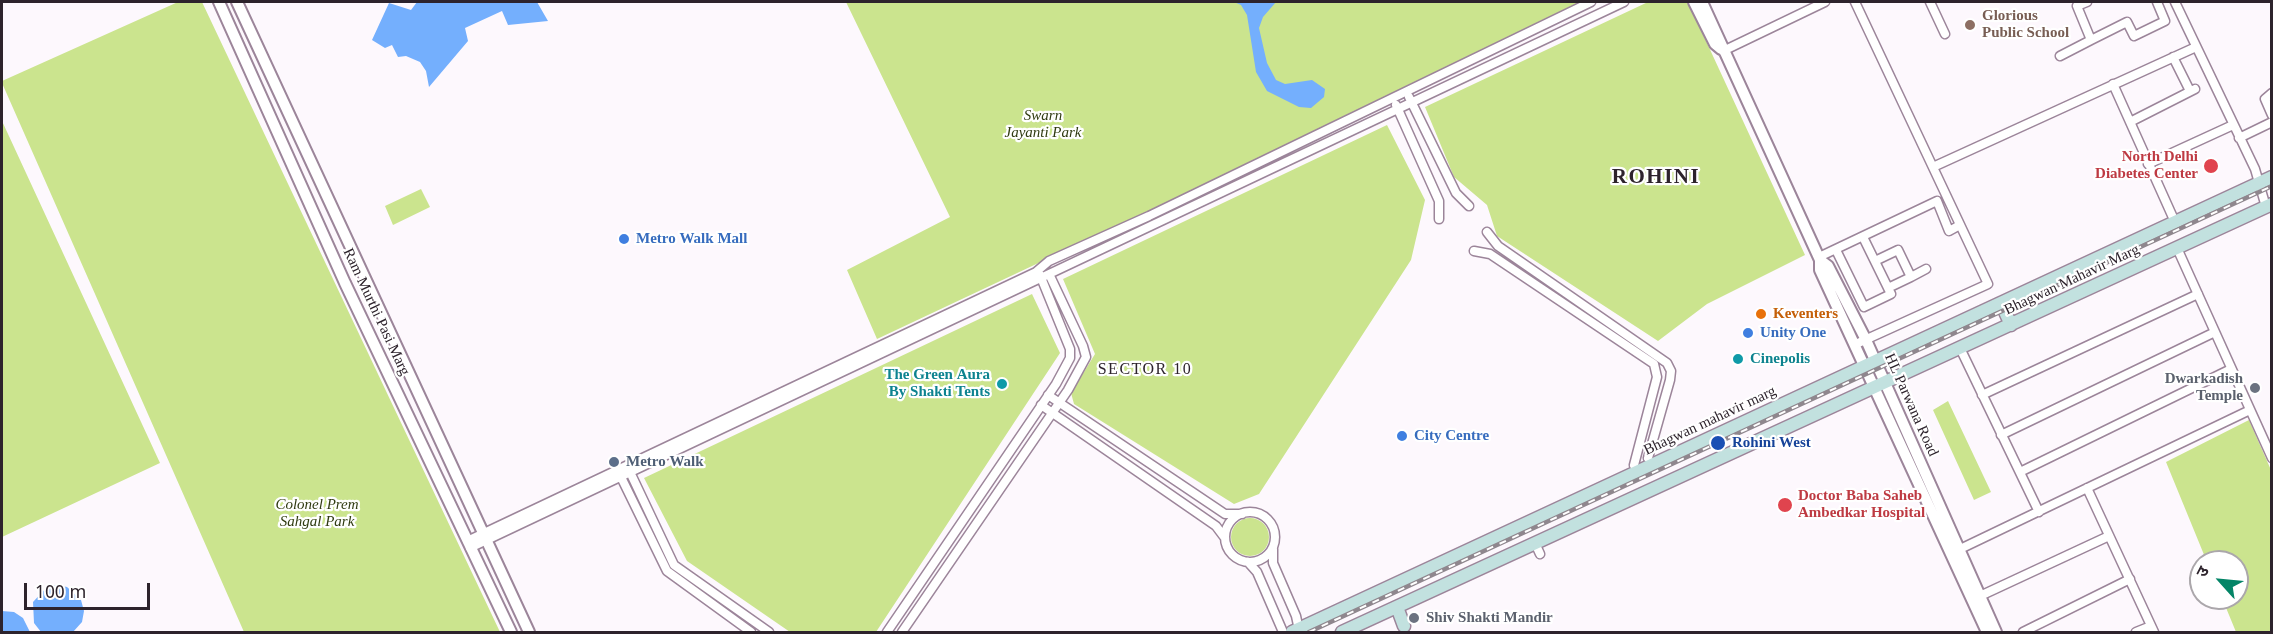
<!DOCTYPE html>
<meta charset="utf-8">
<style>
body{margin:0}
#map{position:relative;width:2273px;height:634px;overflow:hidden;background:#fdf8fd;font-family:Georgia,"Noto Sans Devanagari",serif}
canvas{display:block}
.frame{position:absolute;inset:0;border:3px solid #2d232c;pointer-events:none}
.north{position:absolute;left:2189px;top:550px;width:60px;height:60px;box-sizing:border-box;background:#fff;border:2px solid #aba7ab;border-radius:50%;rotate:297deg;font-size:16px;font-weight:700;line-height:24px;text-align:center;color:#2d232c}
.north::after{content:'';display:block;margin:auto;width:21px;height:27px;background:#048567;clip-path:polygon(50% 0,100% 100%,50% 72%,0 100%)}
.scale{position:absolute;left:24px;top:583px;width:126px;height:27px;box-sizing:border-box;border:3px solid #2d232c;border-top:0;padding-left:8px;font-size:18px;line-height:21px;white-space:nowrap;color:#2d232c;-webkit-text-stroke:4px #fff;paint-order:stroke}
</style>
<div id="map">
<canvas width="2273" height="634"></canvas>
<div class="frame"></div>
<div class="north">उ</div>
<div class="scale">100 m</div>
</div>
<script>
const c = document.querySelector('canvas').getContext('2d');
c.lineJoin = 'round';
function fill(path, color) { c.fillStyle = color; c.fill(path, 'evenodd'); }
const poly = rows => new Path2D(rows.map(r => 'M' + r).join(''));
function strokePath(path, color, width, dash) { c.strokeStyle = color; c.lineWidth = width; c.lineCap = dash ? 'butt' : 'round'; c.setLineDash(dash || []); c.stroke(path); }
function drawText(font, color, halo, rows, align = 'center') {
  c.font = font + ' Georgia,serif'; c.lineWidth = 4.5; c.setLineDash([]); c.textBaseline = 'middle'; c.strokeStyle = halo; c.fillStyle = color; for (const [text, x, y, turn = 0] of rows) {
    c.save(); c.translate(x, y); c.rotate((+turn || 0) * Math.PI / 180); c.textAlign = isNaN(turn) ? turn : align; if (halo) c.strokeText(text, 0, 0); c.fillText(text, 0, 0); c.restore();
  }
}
fill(poly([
 [178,2,202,2,500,632,244,632,2,83,2,81],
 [846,2,1593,2,877,339,847,270,950,217],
 [1648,2,1688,2,1805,255,1707,304,1658,341,1497,236,1487,205,1454,177,1425,107],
 [2,121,160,463,2,537],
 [1387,125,1425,200,1411,260,1259,494,1234,504,1074,404,1071,393,1095,354,1063,279],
 [421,189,430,207,393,225,385,206],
 [1032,294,1060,353,876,632,790,632,687,561,644,478],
 [1948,401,1991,492,1974,500,1933,410],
 [2249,420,2271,470,2271,632,2236,632,2222,598,2237,598,2237,562,2207,562,2166,462],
 '1231 537a19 19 0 1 1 38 0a19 19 0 1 1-38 0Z'
]), '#cbe48e');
fill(poly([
 [417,2,537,2,548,21,508,25,502,11,465,28,468,41,429,87,426,71,420,62,406,56,398,57,392,45,385,48,372,40,389,3,411,10],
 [1234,2,1276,2,1263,17,1259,28,1267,63,1276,80,1285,84,1312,80,1325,89,1324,97,1311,108,1299,107,1267,91,1256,72,1247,15,1241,5],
 [57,585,67,587,81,600,84,611,82,622,73,632,41,632,34,623,33,602,47,587],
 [2,611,14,612,23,618,30,632,2,632]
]), '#74affd');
const minor = poly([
 [1855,2,1988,284,1856,344],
 [1930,2,1945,34],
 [2087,2,2077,6,2091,40,2127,22,2134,36,2165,21,2157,2],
 [2175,2,2255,169,2266,207],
 [1723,51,1825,2],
 [2060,56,2091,40],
 [2173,57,2190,91],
 [2113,84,2175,222],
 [2272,93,2265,99,2272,115],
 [1409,97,1456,193,1469,206],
 [1396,105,1439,201,1439,219],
 [2130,122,2195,89],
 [2239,138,2272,122],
 [2148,164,2233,125],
 [1933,167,2196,47],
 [1487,232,1498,246,1667,363,1671,371,1670,380,1648,458],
 [2177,248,2272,458],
 [1836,250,1864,307,1891,294,1863,237],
 [1474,251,1490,254,1654,364,1657,377,1634,465],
 [1819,257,1937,201,1949,231,1960,225],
 [1875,261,1898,250,1911,277,1926,269],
 [1888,288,1911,277],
 [1960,348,2039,512],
 [1048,395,1225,514,1242,514],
 [1982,395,2198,294],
 [1041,405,1216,526,1225,538],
 [2001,435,2215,332],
 [630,472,674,565,769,632],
 [2020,472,2231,369],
 [621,477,667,571,751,632],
 [2087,488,2154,632],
 '1225 537a25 25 0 1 1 50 0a25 25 0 1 1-50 0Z',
 [467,541,1036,272,1049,261,1149,216,1591,2],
 [1535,543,1540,554],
 [470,548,1624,2],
 [1273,549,1273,563,1296,616,1299,630],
 [1958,550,2250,410],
 [1248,562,1257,572,1283,632],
 [1980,596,2109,536],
 [887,632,1056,384,1070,358,1070,349,1040,275],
 [902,632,1068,390,1086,357,1083,346,1050,276],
 [2023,632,2130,579],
 [2136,632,2151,626]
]);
const tertiary = poly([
 [219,2,345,283,511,632],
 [237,2,529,632],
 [1694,2,1715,44,1721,49],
 [1702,2,1820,260,1820,270,1987,632],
 [1820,260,1828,266,1866,340,1996,632]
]);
const secondary = poly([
 [2001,303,2011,325],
 [1397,607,1404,626],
 [1292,632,2272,177],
 [1342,632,2272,204]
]);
strokePath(minor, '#9c859a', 11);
strokePath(tertiary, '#9c859a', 14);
strokePath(secondary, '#9c859a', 15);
strokePath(minor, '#fff', 8);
strokePath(tertiary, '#fff', 10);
strokePath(secondary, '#c2e1df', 12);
const rail = poly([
 [1309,632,2272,186]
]);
strokePath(rail, '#8f878e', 4.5);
strokePath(rail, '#fff', 2, [7]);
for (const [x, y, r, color] of [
 [1970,25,6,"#8d6e63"],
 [2211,166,8,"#e0444e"],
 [624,239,6,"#3f7fe0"],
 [1761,314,6,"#e8710a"],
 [1748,333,6,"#3f7fe0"],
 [1738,359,6,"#0f9aa8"],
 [1002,384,6,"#0f9aa8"],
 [2255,388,6,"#6b7280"],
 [1402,436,6,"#3f7fe0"],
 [1718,443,8,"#1a4fb4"],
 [614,462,6,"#5c6f8a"],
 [1785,505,8,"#e0444e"],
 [1414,618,6,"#6b7280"]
]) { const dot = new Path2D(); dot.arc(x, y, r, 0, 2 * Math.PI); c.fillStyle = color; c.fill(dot); strokePath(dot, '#fff', 2); }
drawText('bold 15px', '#785e54', '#fff', [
 ["Glorious",1982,16],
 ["Public School",1982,33]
], 'left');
drawText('italic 15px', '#303b11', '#fff', [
 ["Swarn",1043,116],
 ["Jayanti Park",1043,133],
 ["Colonel Prem",317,505],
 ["Sahgal Park",317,522]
]);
drawText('bold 15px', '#be3a42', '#fff', [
 ["North Delhi",2198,157],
 ["Diabetes Center",2198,174],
 ["Doctor Baba Saheb",1798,496,"left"],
 ["Ambedkar Hospital",1798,513,"left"]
], 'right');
drawText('bold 15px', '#366cbe', '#fff', [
 ["Metro Walk Mall",636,239],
 ["Unity One",1760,333],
 ["City Centre",1414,436]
], 'left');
drawText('15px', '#2d232c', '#fff', [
 ["Bhagwan Mahavir Marg",2072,280,-25],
 ["Ram Murthi Pasi Marg",376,312,65],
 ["HL Parwana Road",1911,405,66],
 ["Bhagwan mahavir marg",1710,421,-25]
]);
drawText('bold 15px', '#c56008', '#fff', [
 ["Keventers",1773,314]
], 'left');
drawText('bold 15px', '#0d838f', '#fff', [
 ["Cinepolis",1750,359],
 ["The Green Aura",990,375,"right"],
 ["By Shakti Tents",990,392,"right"]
], 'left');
drawText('bold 15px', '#5b616d', '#fff', [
 ["Dwarkadish",2243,379],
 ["Temple",2243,396],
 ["Shiv Shakti Mandir",1426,618,"left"]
], 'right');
drawText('bold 15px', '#164399', '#fff', [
 ["Rohini West",1732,443]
], 'left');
drawText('bold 15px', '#4e5e75', '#fff', [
 ["Metro Walk",626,462]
], 'left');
c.letterSpacing = '1.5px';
drawText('16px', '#2d232c', '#fff', [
 ["SECTOR 10",1145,370]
]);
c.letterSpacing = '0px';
c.letterSpacing = '1.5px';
drawText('bold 21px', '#2d232c', '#fff', [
 ["ROHINI",1656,178]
]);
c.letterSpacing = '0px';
</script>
